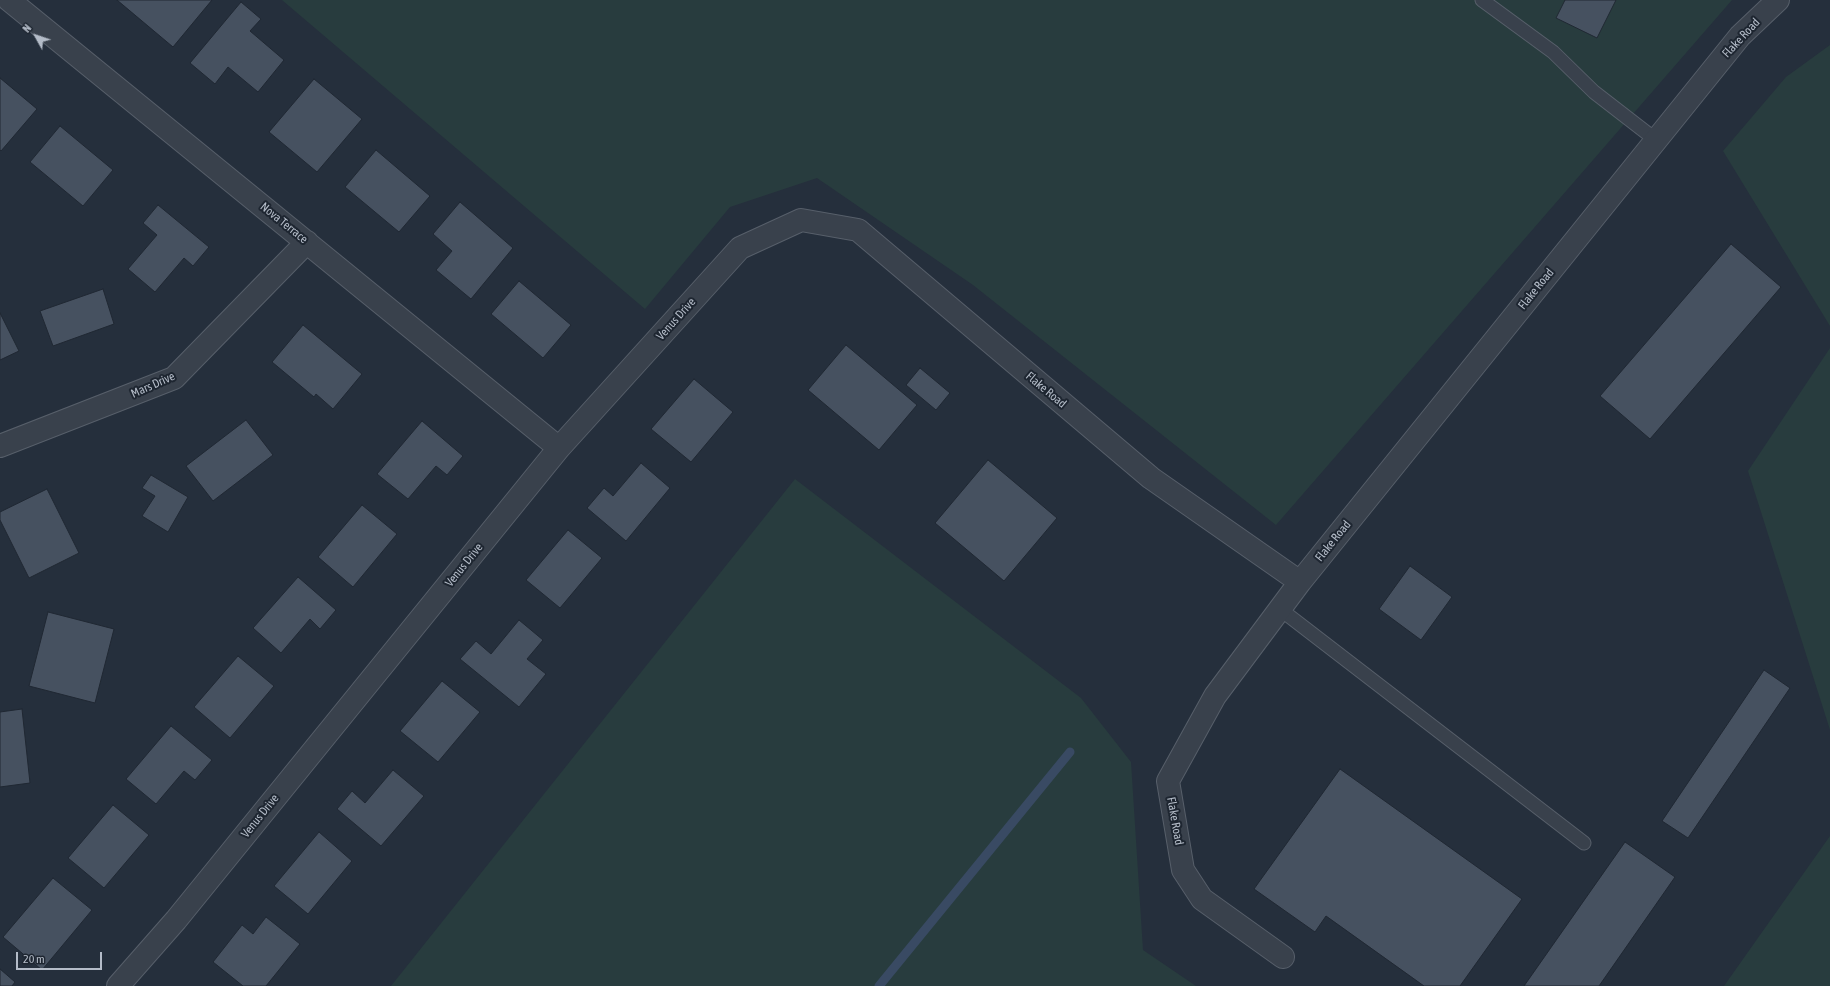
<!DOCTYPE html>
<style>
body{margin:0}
#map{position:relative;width:1830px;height:986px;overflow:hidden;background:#252f3c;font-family:"Asap Condensed",sans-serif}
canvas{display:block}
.north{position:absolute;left:16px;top:16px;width:40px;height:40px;-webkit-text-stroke:3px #1e2631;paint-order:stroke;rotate:310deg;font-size:11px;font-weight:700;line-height:16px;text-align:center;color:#b4bcc8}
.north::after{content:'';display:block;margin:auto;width:14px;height:18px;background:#b4bcc8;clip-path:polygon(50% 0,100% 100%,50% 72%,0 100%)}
.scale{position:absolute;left:16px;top:952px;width:86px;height:18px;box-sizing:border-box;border:2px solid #b4bcc8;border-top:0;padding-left:5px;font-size:12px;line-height:14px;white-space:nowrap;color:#b4bcc8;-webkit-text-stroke:3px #1e2631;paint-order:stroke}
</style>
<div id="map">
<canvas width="1830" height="986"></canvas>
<div class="north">N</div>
<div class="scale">20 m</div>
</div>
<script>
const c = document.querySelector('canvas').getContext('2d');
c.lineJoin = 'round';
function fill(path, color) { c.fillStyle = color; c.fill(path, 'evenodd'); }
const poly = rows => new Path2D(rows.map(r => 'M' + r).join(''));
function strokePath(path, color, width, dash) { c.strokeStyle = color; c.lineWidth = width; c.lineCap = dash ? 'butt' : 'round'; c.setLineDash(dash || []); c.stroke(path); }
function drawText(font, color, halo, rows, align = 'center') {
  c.font = font + ' "Asap Condensed",sans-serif'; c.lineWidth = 4; c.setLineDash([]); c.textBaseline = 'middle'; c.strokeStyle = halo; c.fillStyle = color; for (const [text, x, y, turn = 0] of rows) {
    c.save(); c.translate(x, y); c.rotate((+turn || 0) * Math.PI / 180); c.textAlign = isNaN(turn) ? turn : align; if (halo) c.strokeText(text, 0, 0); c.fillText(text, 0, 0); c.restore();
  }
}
fill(poly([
 [282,0,1732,0,1276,525,973,285,817,178,730,207,645,309],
 [1830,45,1830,326,1723,151,1786,77],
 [1830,348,1830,730,1748,471],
 [795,479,1081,698,1131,762,1143,950,1196,986,391,986],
 [1830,836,1830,986,1724,986]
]), '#283c3e');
strokePath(poly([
 [879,986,1070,752]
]), '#394a63', 9);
const building = poly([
 [117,0,212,0,173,47,117,0],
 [1565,0,1616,0,1597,38,1556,18,1565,0],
 [241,2,261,19,250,31,284,60,258,92,228,67,215,84,190,63,241,2],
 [0,78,37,109,1,151,0,150,0,78],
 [314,79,362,119,317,172,269,132,314,79],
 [60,126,113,170,83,206,30,162,60,126],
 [376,150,430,196,399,232,345,187,376,150],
 [460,202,513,248,471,299,436,270,452,251,433,234,460,202],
 [158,205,209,247,193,266,184,258,155,292,128,269,157,235,143,223,158,205],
 [1731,244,1781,287,1650,439,1600,396,1731,244],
 [519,281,571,325,543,358,491,314,519,281],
 [103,289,114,324,53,346,40,311,103,289],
 [0,313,19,351,0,360,0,313],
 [303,325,362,374,333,409,316,394,314,397,272,362,303,325],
 [846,345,917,405,879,450,808,390,846,345],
 [920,368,950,393,936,410,906,385,920,368],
 [694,379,733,412,691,462,651,429,694,379],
 [246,420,273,455,213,501,186,466,246,420],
 [422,421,463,456,447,475,436,466,408,499,377,474,422,421],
 [988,460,1057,518,1004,581,935,523,988,460],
 [641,463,670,488,626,541,587,508,604,488,613,496,641,463],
 [151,475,188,497,168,532,142,516,155,496,142,488,151,475],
 [47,489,79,553,29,578,0,520,0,512,47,489],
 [362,505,397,534,353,587,318,557,362,505],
 [568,530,602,558,560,608,526,580,568,530],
 [1410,566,1452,597,1421,640,1379,609,1410,566],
 [298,577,336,610,320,629,310,619,281,653,253,628,298,577],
 [48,612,114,629,95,703,29,686,48,612],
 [519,620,543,640,527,659,546,674,519,707,460,659,476,641,491,654,519,620],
 [238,656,274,686,230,738,194,707,238,656],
 [1764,670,1790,688,1688,838,1662,821,1764,670],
 [442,681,480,712,438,762,400,731,442,681],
 [22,709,30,783,0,787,0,712,22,709],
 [171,726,212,760,195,780,184,771,156,804,126,779,171,726],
 [1340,769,1522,899,1460,986,1424,986,1326,916,1315,932,1254,889,1340,769],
 [393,770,424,796,381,846,337,809,352,791,365,803,393,770],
 [113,805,149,835,104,888,68,858,113,805],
 [319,832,352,861,308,914,274,886,319,832],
 [1625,842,1675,877,1599,986,1524,986,1625,842],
 [53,878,92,910,42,970,3,937,53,878],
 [266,917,300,944,266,986,243,986,213,962,242,925,253,934,266,917],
 [0,969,15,982,12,986,0,986,0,969]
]);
fill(building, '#465160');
strokePath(building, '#202833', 1);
const lane = poly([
 [1482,0,1553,52,1594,92,1656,140],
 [1280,609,1584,843]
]);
const street = poly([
 [9,0,559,448],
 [0,446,174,378,307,242],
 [1283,957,1202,899,1183,870,1168,781,1215,696,1300,582,1740,36,1778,0],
 [118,986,176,920,559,448,740,248,801,220,858,230,1151,478,1300,582]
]);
strokePath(lane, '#575f6a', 15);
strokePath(street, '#575f6a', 24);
strokePath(lane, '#39414c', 13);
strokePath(street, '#39414c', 22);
drawText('12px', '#b4bcc8', '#1e2631', [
 ["Flake Road",1741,38,-47],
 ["Nova Terrace",284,223,39],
 ["Flake Road",1536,289,-51],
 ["Venus Drive",676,319,-48],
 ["Mars Drive",153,385,-24],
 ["Flake Road",1046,390,40],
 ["Flake Road",1333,541,-51],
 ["Venus Drive",464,565,-51],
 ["Venus Drive",260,816,-51],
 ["Flake Road",1175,821,80]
]);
</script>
